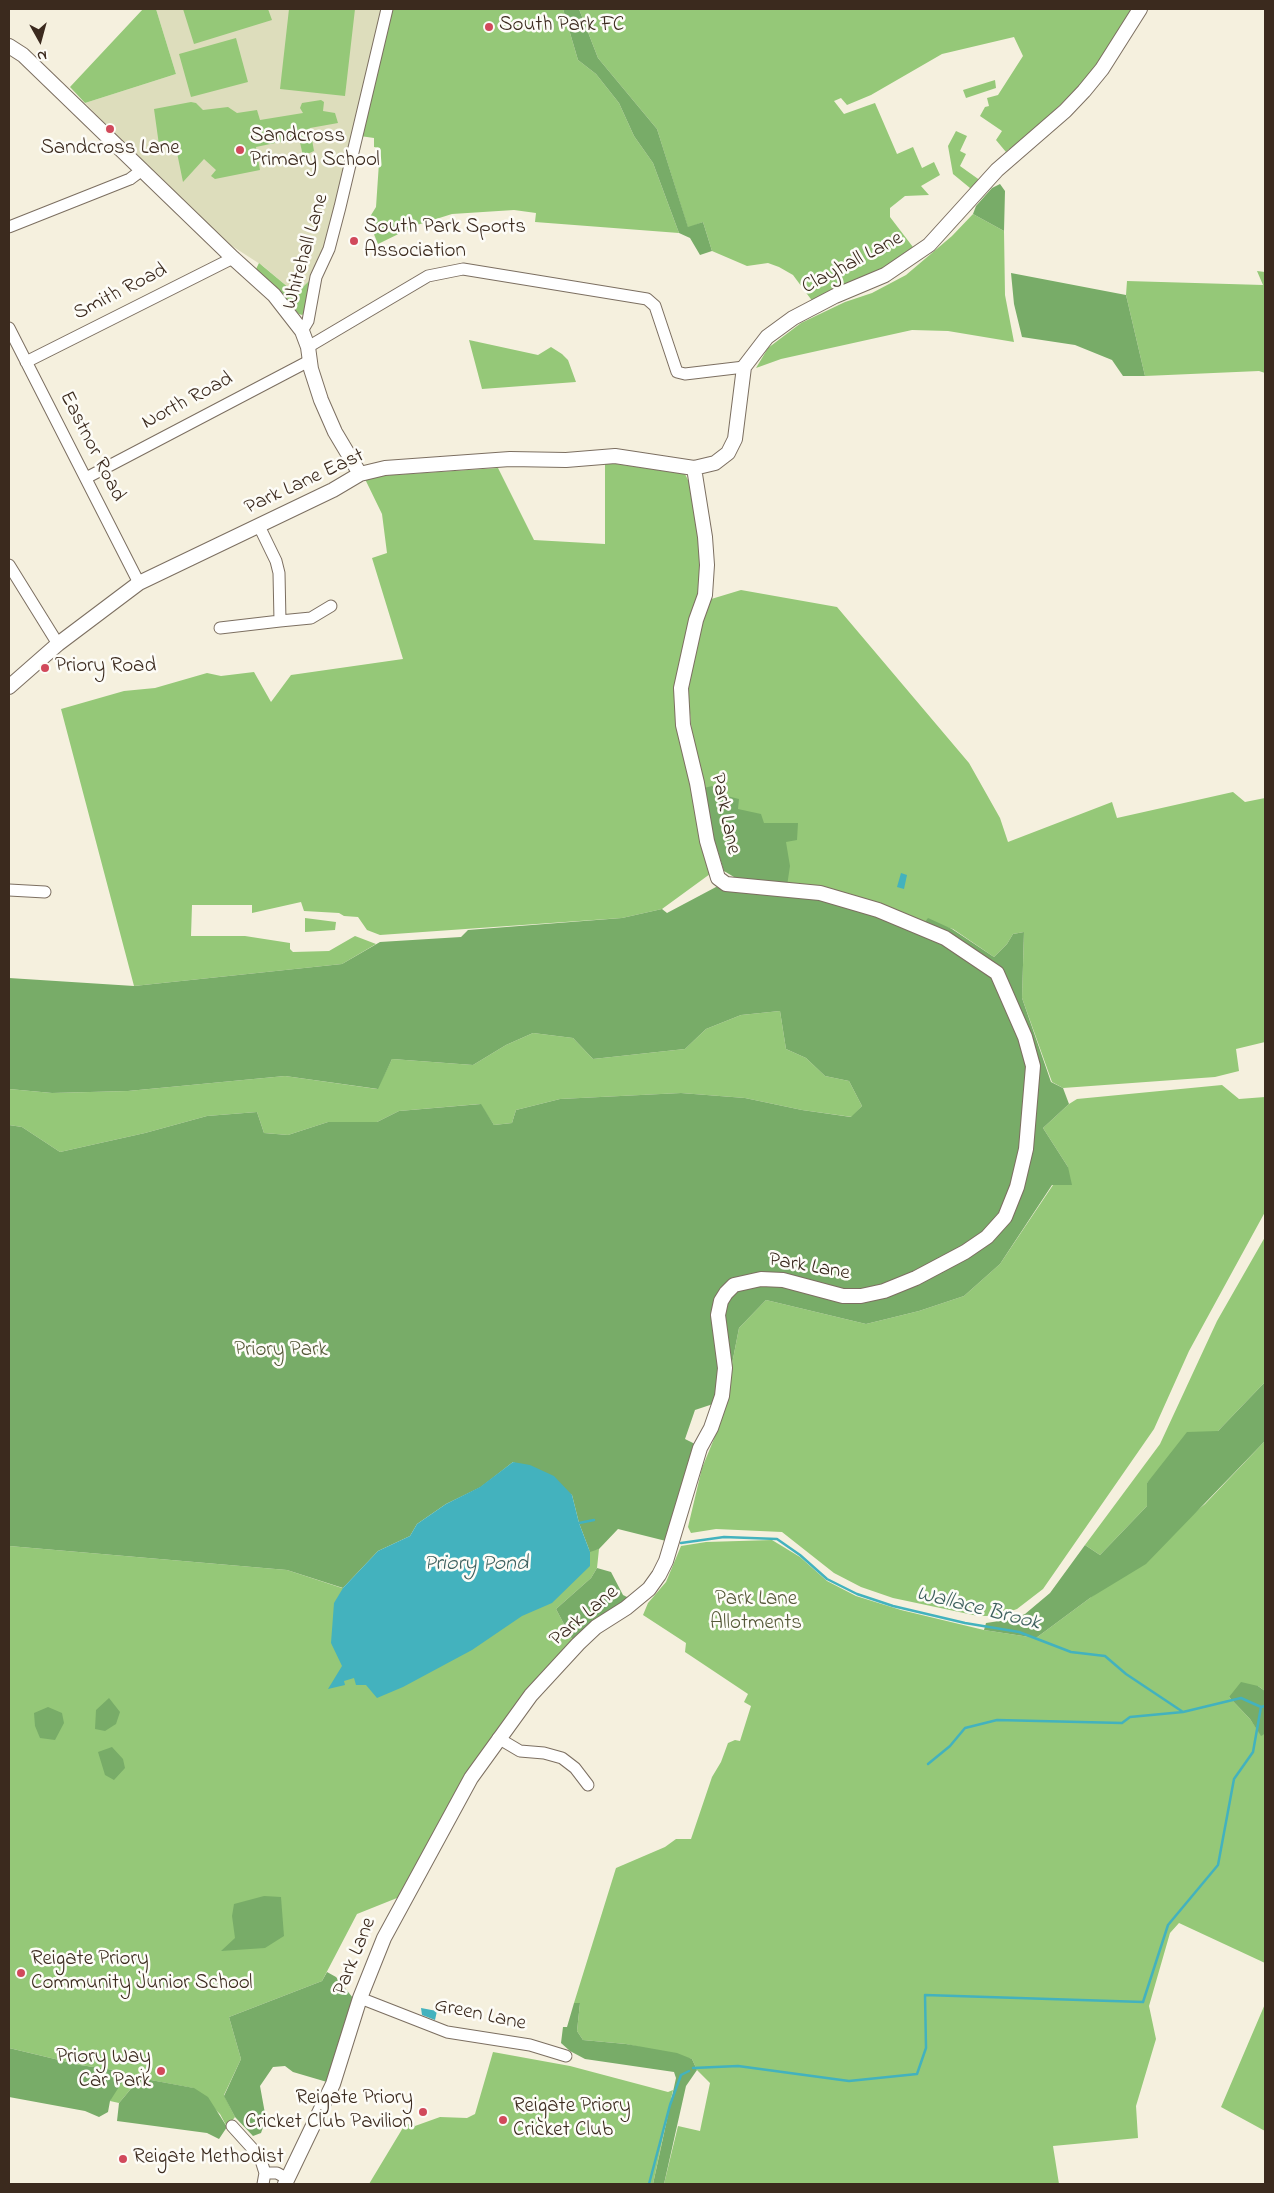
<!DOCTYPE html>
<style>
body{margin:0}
#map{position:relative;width:1274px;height:2193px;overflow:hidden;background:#f5f0de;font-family:"Indie Flower",sans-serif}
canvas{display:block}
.frame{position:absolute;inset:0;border:10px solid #3b2a1e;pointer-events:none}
.north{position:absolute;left:15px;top:15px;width:50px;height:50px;-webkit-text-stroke:4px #fdfcf7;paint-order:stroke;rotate:173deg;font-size:14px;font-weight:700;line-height:20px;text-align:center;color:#3b2a1e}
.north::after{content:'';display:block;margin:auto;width:18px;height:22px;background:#3b2a1e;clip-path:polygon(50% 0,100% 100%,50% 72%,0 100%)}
</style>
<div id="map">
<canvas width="1274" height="2193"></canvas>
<div class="frame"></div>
<div class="north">N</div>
</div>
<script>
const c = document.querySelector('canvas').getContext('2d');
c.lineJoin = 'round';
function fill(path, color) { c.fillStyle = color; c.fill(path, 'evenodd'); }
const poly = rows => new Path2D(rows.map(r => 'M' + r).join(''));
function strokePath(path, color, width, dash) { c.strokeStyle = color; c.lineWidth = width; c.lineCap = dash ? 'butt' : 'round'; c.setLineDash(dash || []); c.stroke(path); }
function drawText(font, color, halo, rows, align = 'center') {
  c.font = font + ' "Indie Flower",sans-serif'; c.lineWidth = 5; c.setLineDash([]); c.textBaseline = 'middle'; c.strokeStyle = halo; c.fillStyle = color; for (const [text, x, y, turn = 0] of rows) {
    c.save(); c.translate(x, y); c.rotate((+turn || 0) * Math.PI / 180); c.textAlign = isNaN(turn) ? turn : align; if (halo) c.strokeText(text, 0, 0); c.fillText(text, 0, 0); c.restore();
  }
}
fill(poly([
 [156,9,382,9,335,212,321,255,310,280,304,287,297,289,289,288,263,266,229,244,127,147,85,103,176,74]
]), '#ddddbc');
fill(poly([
 [143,9,156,9,176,74,85,103,70,87],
 [183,9,268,9,272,20,194,44],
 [289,9,355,9,345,96,280,89],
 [393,9,563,9,578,60,596,74,619,103,634,136,653,163,679,233,535,222,536,213,514,210,452,214,417,225,378,244,368,220,376,207,380,148,374,147,374,138,360,136,387,23],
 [579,9,1132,9,1113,44,1089,76,1013,152,1009,149,1006,152,996,140,1002,131,980,116,985,107,989,106,987,98,998,95,1023,56,1014,37,942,54,871,95,847,105,841,98,834,101,844,114,875,103,897,154,913,147,922,168,934,162,940,175,921,186,929,195,905,196,890,208,890,217,916,251,899,264,813,302,793,275,779,267,768,263,747,266,712,251,703,222,688,228,657,129,598,58],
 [236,38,248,82,191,97,179,54],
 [995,80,996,88,966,98,963,90],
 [321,100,324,102,323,111,335,113,338,123,310,128,314,151,303,156,299,138,256,147,260,170,215,179,211,176,216,170,204,159,183,182,175,143,159,145,154,109,191,102,196,103,203,110,228,107,237,113,257,110,260,120,303,113,300,108,302,103],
 [956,131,967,136,960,151,966,154,960,166,981,181,977,186,970,188,953,174,948,146],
 [973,214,1004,231,1005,295,1014,342,948,331,912,330,781,359,756,368,768,348,801,323,845,302,872,293,906,275,952,236],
 [259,263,289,288,297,289,304,286,310,280,306,312,302,315,299,314,256,269],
 [1257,271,1265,272,1265,373,1259,371,1145,376,1126,295,1127,281,1263,285],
 [469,340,538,355,551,347,562,354,568,360,576,382,482,389],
 [610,463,685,474,692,488,701,556,700,589,675,689,710,874,662,909,622,918,380,935,367,930,358,917,344,916,339,913,304,911,301,902,252,913,252,905,192,905,191,936,245,936,290,943,290,949,293,952,329,951,355,936,376,944,342,964,134,986,61,709,124,691,155,688,207,673,221,676,254,672,271,702,291,675,403,659,372,558,387,553,382,514,365,479,377,476,498,468,534,540,605,544,605,464],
 [741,590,837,607,969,763,1000,818,1008,842,1112,802,1117,818,1233,792,1245,802,1265,798,1265,1042,1236,1049,1239,1071,1215,1077,1063,1088,1052,1082,1022,998,1024,932,1013,934,1007,944,994,957,953,929,724,871,692,734,688,692,695,652,708,600],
 [305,918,336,922,335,930,305,932],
 [780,1011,786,1049,806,1058,825,1076,849,1081,862,1106,852,1117,802,1110,745,1098,681,1093,560,1099,516,1110,512,1123,494,1125,480,1104,399,1111,377,1122,328,1122,288,1135,264,1133,257,1112,207,1116,145,1133,60,1152,22,1127,9,1125,9,1089,52,1093,128,1091,285,1076,377,1089,392,1059,473,1065,506,1045,533,1033,573,1038,593,1059,685,1049,706,1029,741,1015],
 [1222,1085,1239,1099,1265,1097,1265,1212,1189,1351,1154,1429,1043,1589,1017,1609,997,1616,978,1616,893,1598,861,1587,834,1573,782,1532,716,1529,691,1533,688,1527,702,1468,716,1434,725,1400,739,1328,766,1300,866,1324,919,1311,964,1296,1000,1264,1053,1185,1068,1167,1043,1128,1069,1104,1077,1099],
 [1265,1237,1265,1382,1218,1431,1147,1483,1147,1506,1100,1555,1085,1545,1160,1444,1217,1321],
 [1265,1441,1265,1691,1258,1686,1229,1697,1250,1719,1261,1735,1265,1734,1265,1963,1179,1923,1170,1933,1149,2006,1156,2039,1136,2106,1138,2138,1053,2146,1059,2184,664,2184,678,2126,700,2131,710,2083,697,2070,692,2059,626,2044,583,2040,577,2031,580,2003,574,2003,616,1868,665,1847,676,1839,691,1839,712,1777,721,1762,728,1743,735,1740,740,1741,751,1706,744,1702,748,1694,685,1652,686,1643,643,1615,648,1603,666,1582,681,1546,706,1542,772,1540,800,1557,827,1581,856,1596,901,1610,984,1630,1036,1638,1090,1598,1205,1504],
 [9,1546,287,1570,342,1588,599,1549,597,1568,591,1578,556,1609,574,1643,539,1684,402,1896,357,1914,322,1981,229,2017,241,2059,224,2095,235,2117,227,2127,220,2114,193,2088,140,2078,119,2103,110,2101,121,2071,80,2065,9,2048],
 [1265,2004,1265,2131,1221,2107],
 [493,2052,570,2066,668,2092,673,2090,653,2184,369,2184,404,2126,414,2122,415,2126,440,2117,467,2118,475,2114]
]), '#95c878');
fill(poly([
 [563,9,579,9,598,58,657,129,688,227,703,222,712,251,700,255,690,238,679,233,653,163,634,136,619,103,596,74,578,60],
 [1000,184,1005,191,1004,231,973,214,976,206,992,188],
 [1011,273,1126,295,1145,376,1123,376,1112,360,1075,345,1022,337,1014,304],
 [712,786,727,796,739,799,738,809,761,814,764,823,798,823,797,840,786,842,790,866,787,886,744,883,724,871,707,817,704,788],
 [716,887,809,894,876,913,918,931,928,918,952,929,994,957,1007,944,1013,934,1024,932,1022,998,1051,1082,1063,1088,1069,1104,1043,1128,1068,1167,1072,1185,1052,1185,1000,1264,964,1296,919,1311,866,1324,766,1300,739,1328,725,1400,695,1410,685,1439,697,1445,674,1511,666,1541,618,1529,599,1549,590,1552,579,1523,572,1495,513,1462,481,1487,446,1504,417,1524,410,1536,378,1551,343,1588,287,1570,9,1546,9,1125,22,1127,60,1152,145,1133,207,1116,257,1112,264,1133,288,1135,328,1122,377,1122,399,1111,481,1104,494,1125,512,1123,516,1110,560,1099,681,1093,745,1098,802,1110,851,1117,862,1106,849,1081,825,1076,806,1058,786,1049,780,1011,741,1015,706,1029,685,1049,593,1059,573,1038,533,1033,506,1045,473,1065,392,1059,378,1089,285,1076,128,1091,52,1093,9,1089,9,978,134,986,342,964,380,942,461,937,468,930,622,918,662,909,667,913],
 [1265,1382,1265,1441,1146,1564,1090,1598,1036,1638,984,1630,986,1623,1013,1619,1025,1614,1050,1593,1085,1545,1100,1555,1147,1506,1147,1483,1187,1432,1218,1431],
 [597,1568,611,1572,623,1595,631,1599,574,1643,556,1609,591,1578],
 [1241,1682,1258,1686,1265,1691,1265,1734,1261,1736,1250,1719,1229,1697],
 [109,1698,120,1712,116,1724,105,1731,95,1729,96,1710],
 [48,1707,62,1713,64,1723,55,1740,40,1738,35,1726,34,1713],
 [112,1747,123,1759,125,1768,114,1780,105,1775,98,1752],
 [264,1896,281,1897,284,1936,265,1948,221,1951,235,1938,232,1916,234,1904],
 [327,1972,336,1977,353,1998,327,2082,293,2072,285,2066,273,2067,260,2086,266,2119,261,2133,253,2136,235,2117,224,2096,241,2059,229,2017,322,1981],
 [574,2003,580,2003,577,2031,583,2040,626,2044,677,2053,692,2059,697,2070,686,2086,664,2184,653,2184,676,2078,674,2072,585,2059,570,2051,561,2043,563,2027,567,2027],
 [9,2048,80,2065,121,2071,124,2079,110,2101,108,2112,99,2117,85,2111,9,2097],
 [140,2078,194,2088,208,2097,227,2127,219,2139,207,2133,117,2121,119,2103]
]), '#78ac68');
fill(poly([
 [901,873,907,875,904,889,897,887],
 [513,1462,530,1465,554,1476,572,1495,579,1523,590,1552,590,1566,552,1603,522,1616,472,1650,403,1687,377,1698,366,1685,356,1685,354,1678,344,1681,345,1685,328,1689,342,1666,331,1643,334,1603,343,1588,378,1551,410,1536,417,1524,446,1504,480,1487],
 [421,2008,437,2011,435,2020,422,2015]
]), '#43b2be');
strokePath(poly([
 [579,1523,594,1520],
 [681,1543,724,1537,777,1539,800,1555,827,1579,857,1594,893,1606,965,1623,1019,1632,1071,1652,1105,1656,1126,1674,1183,1712,1241,1698,1261,1707,1265,1706],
 [928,1764,950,1746,965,1728,997,1720,1122,1723,1130,1717,1183,1712],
 [693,2068,738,2066,849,2081,917,2074,926,2048,925,1995,1143,2002,1168,1925,1218,1865,1234,1779,1253,1752,1261,1707],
 [649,2184,670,2105,681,2075,689,2071]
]), '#43b2be', 2.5);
const minor = poly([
 [9,227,130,179,142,170],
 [9,328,139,583],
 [302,331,308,321,316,277,329,249,340,207,387,9],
 [308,347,428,276,463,269,647,299,655,306,677,372,685,374,744,367],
 [26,362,233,258],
 [86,478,309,361],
 [9,565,58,644],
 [280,621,311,618,331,606],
 [220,628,280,621,279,573,276,561,259,526],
 [9,890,45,892],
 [498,1738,520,1751,544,1753,562,1758,575,1768,588,1785],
 [360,1998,447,2032,530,2045,566,2056],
 [232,2126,260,2157,265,2173,263,2184],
 [265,2173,277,2173,288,2179]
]);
const tertiary = poly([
 [9,46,23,55,233,258,274,295,302,331,308,347,311,369,321,400,335,432,360,474],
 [9,687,58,644,139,583,333,490,360,474,385,468,510,459,566,460,615,456,694,468,715,463,728,453,735,439,744,367,767,337,793,318,835,296,885,275,929,245,997,170,1065,111,1084,91,1102,69,1140,9],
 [285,2184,333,2084,360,1998,384,1938,471,1778,531,1695,578,1644,596,1627,626,1608,649,1589,659,1575,666,1561,700,1448,711,1428,722,1396,725,1368,718,1315,721,1301,726,1293,734,1285,761,1279,783,1280,843,1296,861,1296,884,1291,916,1278,965,1252,987,1237,1005,1217,1017,1187,1026,1149,1033,1066,1025,1037,997,973,945,938,878,910,820,893,726,884,718,878,707,841,697,783,683,725,681,688,696,620,705,595,707,565,705,537,694,468]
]);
strokePath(minor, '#7c6f61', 13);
strokePath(tertiary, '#7c6f61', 16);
strokePath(minor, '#fff', 11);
strokePath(tertiary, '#fff', 14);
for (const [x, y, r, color] of [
 [489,27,5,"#d1495b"],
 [110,129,5,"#d1495b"],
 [240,150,5,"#d1495b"],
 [354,241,5,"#d1495b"],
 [45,668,5,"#d1495b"],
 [21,1973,5,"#d1495b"],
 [161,2071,5,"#d1495b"],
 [423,2112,5,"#d1495b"],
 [503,2120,5,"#d1495b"],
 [123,2159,5,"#d1495b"]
]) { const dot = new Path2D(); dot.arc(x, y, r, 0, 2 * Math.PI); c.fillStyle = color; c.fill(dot); strokePath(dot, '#fdfcf7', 2); }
drawText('21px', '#3b2a1e', '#fdfcf7', [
 ["South Park FC",499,27],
 ["Sandcross",250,138],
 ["Primary School",250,162],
 ["Sandcross Lane",110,150,"center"],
 ["South Park Sports",364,229],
 ["Association",364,253],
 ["Priory Road",55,668],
 ["Reigate Priory",31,1961],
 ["Community Junior School",31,1985],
 ["Priory Way",151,2059,"right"],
 ["Car Park",151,2083,"right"],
 ["Reigate Priory",413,2100,"right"],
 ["Cricket Club Pavilion",413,2124,"right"],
 ["Reigate Priory",513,2108],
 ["Cricket Club",513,2132],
 ["Reigate Methodist",133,2159]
], 'left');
drawText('21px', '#3b2a1e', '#fdfcf7', [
 ["Whitehall Lane",307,252,-74],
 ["Clayhall Lane",853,264,-28],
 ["Smith Road",121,293,-27],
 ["North Road",188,402,-28],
 ["Eastnor Road",91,447,63],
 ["Park Lane East",305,483,-25],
 ["Park Lane",724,814,78],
 ["Park Lane",809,1268,10],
 ["Park Lane",585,1617,-40],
 ["Park Lane",356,1957,-68],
 ["Green Lane",480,2016,12]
]);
drawText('21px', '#565939', '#fdfcf7', [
 ["Priory Park",281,1352],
 ["Park Lane",756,1601],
 ["Allotments",756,1625]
]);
drawText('italic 22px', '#3e605e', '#fdfcf7', [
 ["Priory Pond",476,1565],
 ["Wallace Brook",978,1610,14]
]);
</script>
